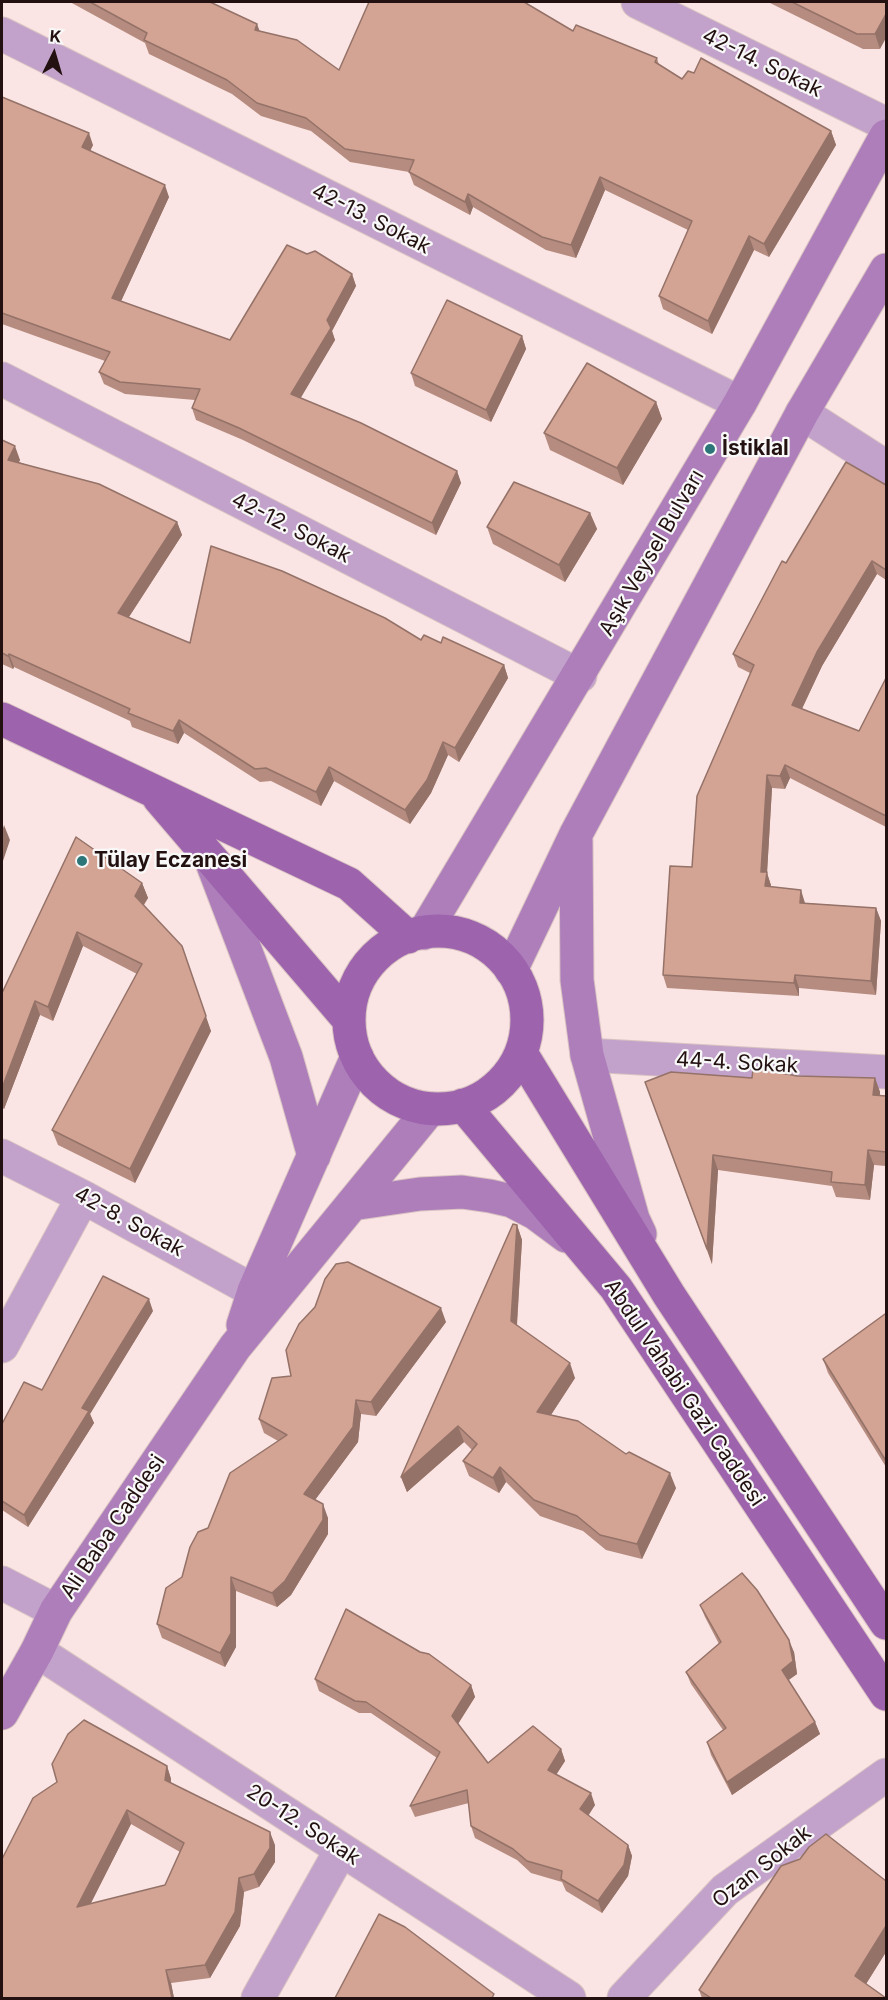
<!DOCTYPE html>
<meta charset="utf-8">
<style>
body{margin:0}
#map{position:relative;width:888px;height:2000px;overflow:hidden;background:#fbe5e4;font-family:Inter,sans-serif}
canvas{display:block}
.frame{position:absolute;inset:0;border:3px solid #231111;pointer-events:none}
.north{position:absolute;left:24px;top:24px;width:60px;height:60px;-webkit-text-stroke:4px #f8f8f8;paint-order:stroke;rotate:5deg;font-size:16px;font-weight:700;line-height:24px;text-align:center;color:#231111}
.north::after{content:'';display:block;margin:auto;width:21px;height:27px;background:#231111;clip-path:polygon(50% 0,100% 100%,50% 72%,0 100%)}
</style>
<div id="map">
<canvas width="888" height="2000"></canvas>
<div class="frame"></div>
<div class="north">K</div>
</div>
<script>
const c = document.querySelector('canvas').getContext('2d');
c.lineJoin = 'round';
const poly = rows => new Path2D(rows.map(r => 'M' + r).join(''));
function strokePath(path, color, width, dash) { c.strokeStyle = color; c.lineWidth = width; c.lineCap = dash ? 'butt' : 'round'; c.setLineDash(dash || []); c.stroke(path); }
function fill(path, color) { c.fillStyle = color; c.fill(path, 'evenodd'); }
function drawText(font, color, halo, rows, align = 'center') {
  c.font = font + ' Inter,sans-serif'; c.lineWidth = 4.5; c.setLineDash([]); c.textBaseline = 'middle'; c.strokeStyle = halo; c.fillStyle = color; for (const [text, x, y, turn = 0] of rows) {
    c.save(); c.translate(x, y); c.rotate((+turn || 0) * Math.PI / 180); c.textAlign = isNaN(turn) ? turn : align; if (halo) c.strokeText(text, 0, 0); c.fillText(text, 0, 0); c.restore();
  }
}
const street = poly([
 [638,2,886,124],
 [2,34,740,403],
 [2,379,580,676],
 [802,413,886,467],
 [587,1055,886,1072],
 [2,1156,83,1197,254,1291],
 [2,1346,83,1197],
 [2,1583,56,1611],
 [37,1651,569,1998],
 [258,1998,341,1850],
 [624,1998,725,1890,886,1775]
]);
const secondary = poly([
 [576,841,577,980,587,1055,633,1219,640,1234],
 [211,860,286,1057,314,1156],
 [424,933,740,403,886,136],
 [511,970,576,834,802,413,886,270],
 [352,1204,420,1194,462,1192,490,1196,512,1201,535,1213,566,1236],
 [243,1325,254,1291,357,1057],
 [2,1713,37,1651,56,1611,235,1347,430,1109]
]);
const primary = poly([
 [2,719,349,884,408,937],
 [159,798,349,1020],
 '349 1020a89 89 0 1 1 178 0a89 89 0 1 1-178 0Z',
 [521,1053,669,1295,886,1623],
 [463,1105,616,1288,886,1694]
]);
strokePath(street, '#d8c3c2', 35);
strokePath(secondary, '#d8c3c2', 35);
strokePath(primary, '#d8c3c2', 35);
strokePath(street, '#c2a2cb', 33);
strokePath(secondary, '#ad7eba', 33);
strokePath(primary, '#9d63ad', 33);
fill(poly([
 [70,2,210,2,260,31,339,70,573,31,657,58,659,65,682,79,831,131,836,145,769,257,754,250,712,334,663,309,659,296,688,230,605,190,576,258,546,250,473,207,470,215,414,185,409,172,350,162,311,131,261,116,232,94,149,54,145,43],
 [768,2,886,2,880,49,863,49],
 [2,92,3,97,93,145,90,151,169,197,121,301,230,340,307,254,352,274,356,286,332,331,335,340,300,398,457,471,461,483,436,535,243,440,196,420,192,408,195,400,125,394,104,384,99,372,105,361,2,324],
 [522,336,526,349,491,422,415,386,411,373],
 [656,402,662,419,623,485,550,450,544,433],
 [2,440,20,460,19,462,177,522,182,535,129,617,190,643,421,640,441,643,504,665,508,678,459,762,448,755,431,793,410,824,334,781,321,806,271,781,260,782,184,733,178,744,132,727,130,721,14,667,13,669,2,664],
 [886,485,886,580,877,574,822,666,802,709,859,731,886,678,886,827,790,778,785,789,772,788,767,873,771,886,805,903,876,908,881,921,876,995,799,988,799,996,667,988,663,975,692,867,750,673,738,667,733,654,786,563],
 [590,513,597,529,565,582,493,544,487,527],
 [76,837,142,883,148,898,144,905,211,1031,135,1183,58,1145,52,1130,137,974,83,946,53,1021,40,1015,4,1109,2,1108,2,993],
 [752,1078,875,1078,880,1092,880,1095,886,1096,886,1166,874,1165,870,1200,836,1197,832,1186,718,1170,712,1264,645,1082],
 [517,1225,522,1240,517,1326,575,1378,551,1415,676,1488,642,1559,606,1550,583,1531,540,1516,506,1482,499,1493,469,1476,463,1461,472,1450,464,1442,407,1492,401,1477],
 [153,1311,90,1414,94,1423,28,1527,2,1510,2,1424,42,1390],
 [886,1314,886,1467,828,1373,823,1359],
 [446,1322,376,1416,361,1414,358,1442,315,1500,328,1518,328,1534,291,1595,277,1607,236,1591,236,1647,225,1667,162,1638,157,1624,208,1528,278,1441,264,1433,259,1419,291,1376],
 [700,1605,794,1652,797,1674,788,1680,815,1722,820,1734,732,1795,711,1755,707,1742,723,1730,691,1684,686,1672,719,1644,705,1617],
 [315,1679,471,1685,475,1697,458,1724,488,1763,561,1749,565,1761,556,1775,595,1805,588,1815,628,1845,632,1856,628,1876,602,1913,566,1891,562,1882,531,1873,517,1860,475,1838,471,1826,469,1803,415,1817,410,1806,437,1758,371,1713,359,1713,319,1691],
 [167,1766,171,1779,171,1783,275,1845,275,1862,259,1887,244,1892,240,1926,210,1978,171,1983,174,1998,2,1998,2,1859],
 [131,1824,180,1852,165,1885,90,1904],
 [886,1881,886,1952,866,1984,886,1998,702,1998,699,1990]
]), '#b58c7f');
fill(poly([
 [886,14,886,38,880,49,875,34],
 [257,24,262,37,255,30],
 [831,131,836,145,769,257,764,244],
 [89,133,93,145,86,159,82,147],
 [600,177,605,190,576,258,571,245],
 [165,185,169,197,117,310,112,298],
 [468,194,473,207,470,215,465,202],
 [749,236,754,250,712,334,708,321],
 [352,274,356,286,332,331,335,340,296,406,291,394,327,320],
 [522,336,526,349,491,422,486,410],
 [656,402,662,419,623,485,617,468],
 [15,446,20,460,13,473,8,460],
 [457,471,461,483,436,535,432,523],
 [590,513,597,529,565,582,559,565],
 [177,522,182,535,123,626,118,613],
 [872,561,877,574,822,666,797,719,792,705,817,652],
 [9,654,14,667,13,669,8,656],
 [504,665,508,678,459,762,455,748],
 [179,720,184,733,178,744,173,731],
 [443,742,448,755,431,793,410,824,405,810],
 [785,765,790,778,785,789,780,776],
 [329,767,334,781,321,806,316,792],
 [767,775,772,788,767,873,771,885,770,899,761,872],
 [4,825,10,840,2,864,2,832],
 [142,883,148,898,140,910,135,896],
 [801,890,805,903,800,903],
 [876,908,881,921,876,995,871,981],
 [77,932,83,946,53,1021,48,1007],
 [182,946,211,1031,135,1183,130,1169],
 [795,975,799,988,799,996,794,983],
 [35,1001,40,1015,4,1109,2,1102,2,1088],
 [875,1078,880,1092,878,1109,873,1095],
 [868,1150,874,1165,870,1200,865,1185],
 [713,1155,718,1170,712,1264,707,1249],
 [517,1225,522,1240,516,1337,511,1321],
 [149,1299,153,1311,90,1414,94,1423,28,1527,24,1515,82,1408],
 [441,1308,446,1322,376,1416,371,1402],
 [570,1363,575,1378,543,1427,537,1412],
 [356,1400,361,1414,358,1442,309,1508,304,1494],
 [458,1426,464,1442,407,1492,401,1477],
 [500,1467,506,1482,499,1493,493,1478],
 [670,1473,676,1488,642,1559,637,1544],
 [323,1504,328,1518,328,1534,291,1595,277,1607,272,1593],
 [231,1577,236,1591,236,1647,225,1667,220,1653],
 [789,1640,794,1652,797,1674,786,1682,782,1670],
 [471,1685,475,1697,456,1727,452,1716],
 [815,1722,820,1734,732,1795,727,1782],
 [561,1749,565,1761,552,1781,548,1770],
 [167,1766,171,1779,170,1794,165,1780],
 [591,1793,595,1805,585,1821,580,1809],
 [127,1810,131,1824,82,1921,77,1907],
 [270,1832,275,1845,275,1862,259,1887,254,1874],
 [628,1845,632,1856,628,1876,602,1913,598,1901],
 [239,1878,244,1892,240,1926,210,1978,205,1965],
 [886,1926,886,1952,861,1992,855,1976],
 [166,1970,171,1983,174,1998,172,1998]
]), '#947268');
const building = poly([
 [90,2,210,2,257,24,255,30,297,40,339,70,369,2,524,2,573,31,576,25,657,58,655,62,682,79,688,71,694,73,701,58,831,131,764,244,749,236,708,321,659,296,692,221,600,177,571,245,542,237,468,194,465,202,409,172,414,160,345,149,306,118,257,103,227,80,144,40,147,33,90,2],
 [792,2,886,2,886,14,875,34,857,34,792,2],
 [2,97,89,133,82,147,165,185,112,298,230,340,287,245,307,254,315,251,352,274,327,320,331,328,291,394,361,423,457,471,432,523,239,428,192,408,200,389,120,382,99,372,110,352,2,313,2,97],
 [447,300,522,336,486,410,411,373,447,300],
 [587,363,656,402,617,468,544,433,587,363],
 [2,440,15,446,8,460,99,484,177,522,118,613,190,643,211,546,282,571,385,618,421,640,424,635,441,643,443,637,504,665,455,748,443,742,427,780,405,810,329,767,316,792,266,768,255,769,179,720,173,731,128,713,130,709,9,654,8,656,2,653,2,440],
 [846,462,886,485,886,570,872,561,817,652,792,705,859,731,886,678,886,816,785,765,780,776,767,775,761,872,767,872,765,886,801,890,800,903,876,908,871,981,795,975,794,983,663,975,670,866,692,867,697,796,754,665,733,654,782,561,786,563,846,462],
 [514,482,590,513,559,565,487,527,514,482],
 [76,837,142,883,135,896,182,946,206,1016,130,1169,52,1130,142,964,77,932,48,1007,35,1001,2,1088,2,993,76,837],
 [753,1069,766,1070,797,1076,875,1078,873,1095,886,1096,886,1152,868,1150,865,1185,831,1182,832,1172,713,1155,707,1249,645,1082,671,1072,752,1078,753,1069],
 [513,1224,517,1225,511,1321,570,1363,537,1412,578,1421,626,1454,629,1452,670,1473,637,1544,600,1535,577,1516,534,1500,500,1467,493,1478,463,1461,477,1444,458,1426,401,1477,513,1224],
 [348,1262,441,1308,371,1402,356,1400,353,1427,304,1494,323,1504,323,1520,285,1581,272,1593,231,1577,231,1633,220,1653,157,1624,166,1588,182,1577,190,1547,198,1532,208,1528,230,1473,287,1435,259,1419,272,1378,291,1376,286,1350,299,1324,315,1307,325,1279,336,1264,348,1262],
 [103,1276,149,1299,82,1408,89,1411,24,1515,2,1501,2,1424,24,1382,42,1390,103,1276],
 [885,1314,886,1314,886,1461,823,1359,885,1314],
 [742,1573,757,1590,789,1640,793,1661,782,1670,815,1722,727,1782,707,1742,726,1728,686,1672,721,1642,700,1605,742,1573],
 [346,1609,420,1652,429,1654,471,1685,452,1716,488,1763,533,1726,561,1749,548,1770,591,1793,580,1809,628,1845,624,1865,598,1901,561,1879,562,1871,527,1861,513,1849,471,1826,467,1790,410,1806,440,1752,366,1702,355,1701,315,1679,346,1609],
 [84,1720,167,1766,165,1780,270,1832,270,1848,254,1874,239,1878,235,1912,205,1965,166,1970,172,1998,2,1998,2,1859,33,1798,57,1782,52,1764,68,1734,84,1720],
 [127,1810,184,1843,165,1885,77,1907,127,1810],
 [826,1834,886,1881,886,1926,855,1976,886,1998,711,1998,699,1990,781,1866,800,1859,809,1847,826,1834],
 [379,1914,405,1927,494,1994,492,1998,335,1998,379,1914]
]);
fill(building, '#d3a394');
strokePath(building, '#947268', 1.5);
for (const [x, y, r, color] of [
 [710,449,6,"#2c7679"],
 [82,861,6,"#2c7679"]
]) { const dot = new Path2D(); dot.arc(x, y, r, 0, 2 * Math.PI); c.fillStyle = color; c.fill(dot); strokePath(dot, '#f8f8f8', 2); }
drawText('21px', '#231111', '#f8f8f8', [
 ["42-14. Sokak",762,63,26],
 ["42-13. Sokak",371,219,27],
 ["42-12. Sokak",291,528,27],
 ["Aşık Veysel Bulvarı",652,553,-60],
 ["44-4. Sokak",737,1063,3],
 ["42-8. Sokak",129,1222,29],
 ["Abdul Vahabi Gazi Caddesi",684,1393,56],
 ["Ali Baba Caddesi",113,1527,-56],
 ["20-12. Sokak",303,1825,33],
 ["Ozan Sokak",762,1867,-38]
]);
drawText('bold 21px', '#231111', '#f8f8f8', [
 ["İstiklal",722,449],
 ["Tülay Eczanesi",94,861]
], 'left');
</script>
